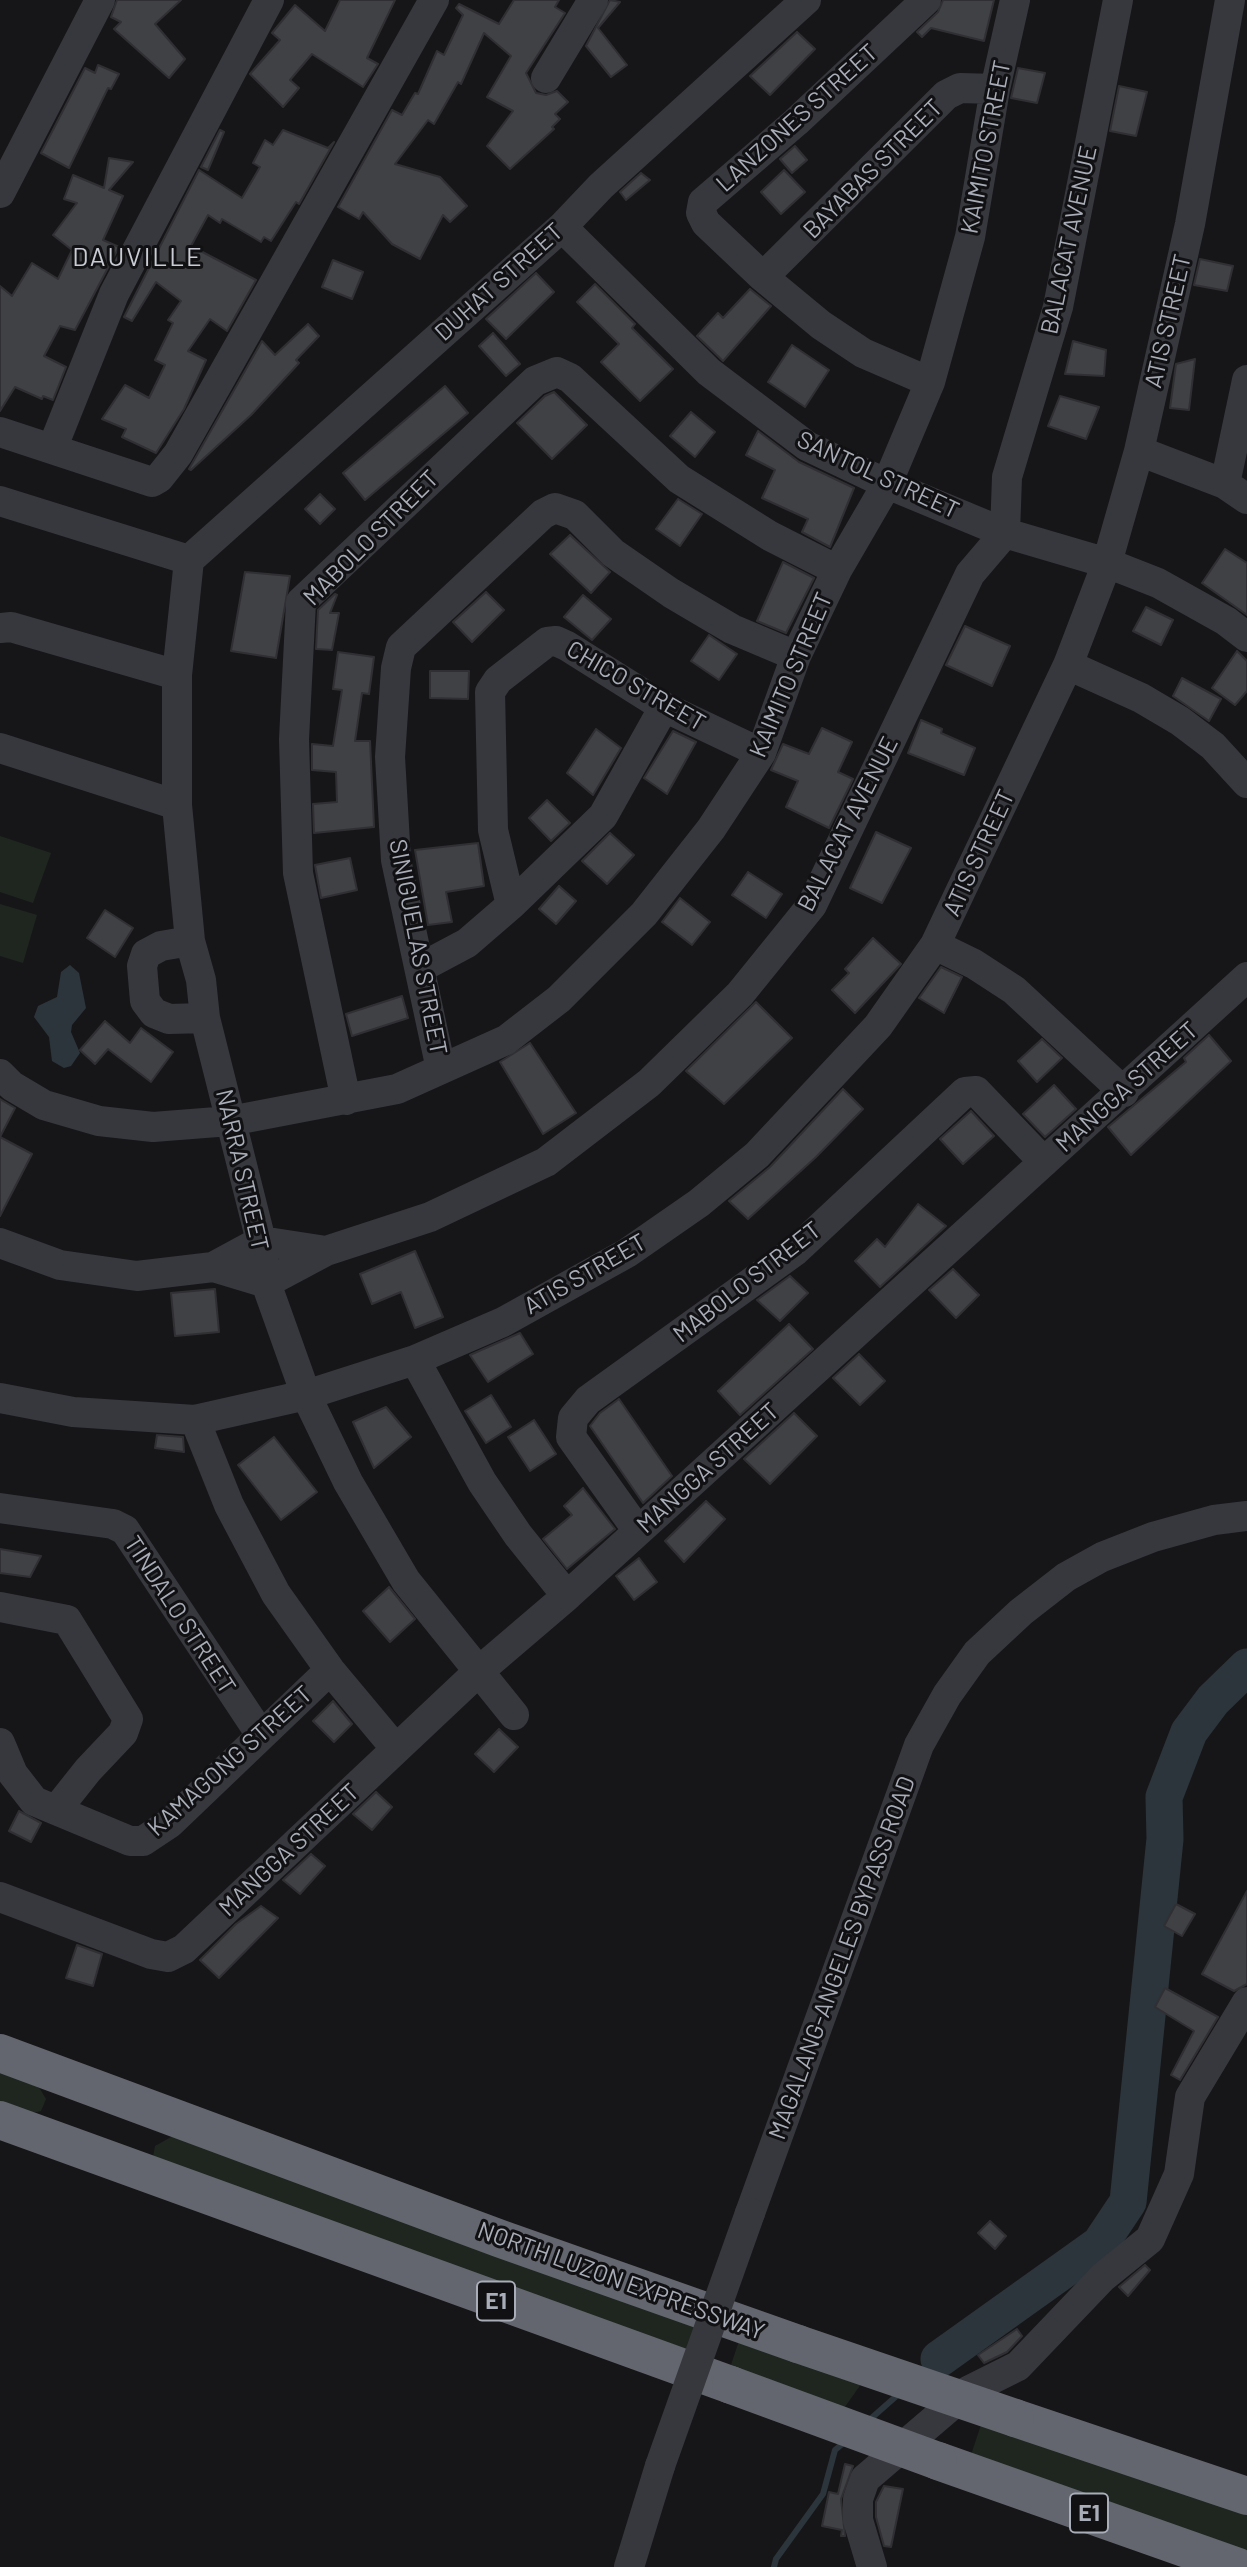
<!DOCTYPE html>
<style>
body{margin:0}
canvas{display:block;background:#161618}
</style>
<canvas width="1247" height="2567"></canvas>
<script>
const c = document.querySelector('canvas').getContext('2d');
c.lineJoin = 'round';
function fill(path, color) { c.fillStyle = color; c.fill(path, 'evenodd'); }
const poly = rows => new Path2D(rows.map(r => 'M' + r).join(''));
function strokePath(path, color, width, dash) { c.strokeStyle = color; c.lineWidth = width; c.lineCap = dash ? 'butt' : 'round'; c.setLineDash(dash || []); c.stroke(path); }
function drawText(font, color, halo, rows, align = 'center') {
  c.font = font + ' Barlow,sans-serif'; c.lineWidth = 6; c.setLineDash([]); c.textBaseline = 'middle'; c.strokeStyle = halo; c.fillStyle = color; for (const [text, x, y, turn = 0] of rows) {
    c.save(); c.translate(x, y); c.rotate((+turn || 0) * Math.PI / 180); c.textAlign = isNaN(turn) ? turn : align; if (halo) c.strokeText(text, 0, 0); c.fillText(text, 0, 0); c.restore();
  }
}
fill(poly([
 [0,836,51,853,33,903,0,892],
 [0,904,37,915,23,963,0,956],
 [0,2068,29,2079,40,2089,46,2099,41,2111,24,2115,0,2108],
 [173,2136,711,2323,699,2363,153,2157,155,2146],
 [741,2335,864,2380,842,2411,728,2374],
 [982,2422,1247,2514,1247,2558,971,2455]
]), '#1e261f');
fill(poly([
 [70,965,79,973,86,1008,72,1025,71,1032,80,1053,71,1066,64,1068,52,1061,49,1037,34,1017,38,1006,57,997,61,972]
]), '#2c353c');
strokePath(poly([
 [922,2374,939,2359],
 [867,2422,901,2392],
 [774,2567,776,2559,823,2494,835,2450,846,2441]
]), '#2c353c', 6);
strokePath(poly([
 [939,2359,1100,2244,1128,2202,1165,1839,1164,1797,1189,1732,1213,1700,1247,1667]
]), '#2c353c', 37);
const building = poly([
 [117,0,181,0,155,24,185,59,169,78,114,29,121,22,111,17,117,0],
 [340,0,395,0,367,58,378,64,363,87,312,54,290,80,299,88,283,107,250,74,280,40,272,33,295,5,325,31,340,0],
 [514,0,559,0,555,7,565,13,526,73,536,93,546,95,557,91,568,102,555,114,560,119,552,127,554,129,510,169,487,146,513,111,487,97,511,56,484,33,461,84,458,82,434,124,428,120,395,164,440,177,467,206,450,222,443,215,420,259,392,244,363,212,359,219,338,207,392,110,402,115,415,93,418,94,437,51,444,55,463,15,456,8,459,4,499,24,514,0],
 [610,0,620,2,598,28,627,65,611,77,586,46,610,0],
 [943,0,994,0,984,41,931,28,922,37,917,32,938,12,943,0],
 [797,32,815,49,770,95,750,76,797,32],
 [98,65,119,74,111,89,108,88,69,168,41,153,85,68,95,73,98,65],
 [1018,68,1045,73,1037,103,1011,98,1018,68],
 [1119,86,1147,92,1136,136,1110,131,1119,86],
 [220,130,224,132,208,170,201,167,220,130],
 [283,130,328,148,334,142,299,204,296,202,271,241,264,237,261,242,222,219,220,223,208,215,191,246,256,280,227,331,210,319,188,351,206,360,184,409,156,453,122,437,126,429,102,419,125,385,149,398,165,365,155,360,173,323,168,320,181,301,156,282,132,321,124,317,199,170,242,198,260,167,253,163,265,140,273,145,283,130],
 [795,146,807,160,792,173,780,159,795,146],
 [109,158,133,162,109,190,123,196,103,240,119,247,75,330,60,326,44,356,66,367,53,400,43,396,42,399,15,387,0,411,0,286,12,296,32,263,58,279,72,250,53,235,77,203,64,199,73,175,104,188,109,158],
 [784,170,805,192,781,214,761,192,784,170],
 [641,173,650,180,626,200,620,192,641,173],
 [1200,259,1233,266,1227,291,1194,285,1200,259],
 [333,260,363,272,352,299,322,287,333,260],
 [536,273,554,292,506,339,486,319,536,273],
 [595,284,635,324,632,328,673,369,640,401,601,362,619,344,577,302,595,284],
 [750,289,771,306,723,361,697,336,718,313,723,318,750,289],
 [308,324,319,336,296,360,299,363,251,415,191,470,189,469,262,341,275,355,308,324],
 [493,333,520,364,506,376,479,346,493,333],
 [1073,341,1106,350,1104,376,1065,374,1073,341],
 [792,345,829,370,805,407,768,382,792,345],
 [1195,359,1189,410,1170,408,1176,364,1195,359],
 [445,386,468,413,365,500,343,473,445,386],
 [554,392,587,425,552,459,517,423,545,396,554,392],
 [1060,396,1099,407,1086,439,1048,426,1060,396],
 [691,412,715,432,695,457,670,436,691,412],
 [758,431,799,462,854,488,830,547,802,532,808,519,762,498,775,470,746,455,758,431],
 [320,494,335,509,320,524,305,509,320,494],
 [678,499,702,514,680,546,656,529,678,499],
 [570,535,610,572,591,593,550,554,570,535],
 [1225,549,1247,563,1247,615,1202,583,1225,549],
 [783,562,814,578,786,633,757,621,783,562],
 [245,572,290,576,276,658,231,651,245,572],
 [486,592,504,610,472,642,453,622,486,592],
 [335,594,337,595,330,613,339,613,332,650,316,649,318,610,335,594],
 [583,595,611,619,592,640,564,617,583,595],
 [1146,607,1173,620,1161,645,1133,631,1146,607],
 [965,626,1010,646,992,686,946,665,965,626],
 [709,635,737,654,719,680,691,661,709,635],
 [1237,651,1247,661,1247,691,1235,705,1212,688,1237,651],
 [338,652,374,657,369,694,362,693,355,741,370,741,374,827,314,833,313,804,337,802,336,772,312,770,312,744,333,746,342,690,333,689,338,652],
 [430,671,469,671,468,699,430,698,430,671],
 [1182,678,1221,699,1209,721,1173,696,1182,678],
 [921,720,942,729,941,733,975,748,964,775,908,753,921,720],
 [822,728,852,742,838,772,853,779,829,828,786,807,798,781,771,770,783,744,809,754,822,728],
 [596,729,621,748,593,795,567,773,596,729],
 [673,731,696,742,667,794,644,778,673,731],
 [547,800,570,823,551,841,529,818,547,800],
 [876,832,911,848,882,903,850,888,876,832],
 [610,833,634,855,607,884,582,861,610,833],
 [478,843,484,886,446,892,452,922,428,925,415,850,478,843],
 [350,858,357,890,321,898,315,865,350,858],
 [748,872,782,894,766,918,732,895,748,872],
 [559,886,576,901,556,924,539,909,559,886],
 [680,898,710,922,692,945,662,922,680,898],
 [105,910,133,928,115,957,87,938,105,910],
 [873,938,901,964,855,1013,832,990,849,973,845,969,873,938],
 [941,967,962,977,944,1013,919,998,941,967],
 [402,996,408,1018,352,1036,346,1014,402,996],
 [756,1002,792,1038,724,1104,686,1071,756,1002],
 [105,1021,130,1043,141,1028,173,1052,151,1082,108,1049,95,1064,80,1050,105,1021],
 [1209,1035,1231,1061,1131,1155,1108,1127,1186,1062,1184,1058,1209,1035],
 [1042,1039,1062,1058,1037,1082,1018,1061,1042,1039],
 [530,1043,576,1113,543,1134,500,1062,530,1043],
 [1054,1085,1076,1109,1045,1137,1023,1114,1054,1085],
 [843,1089,863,1109,816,1157,748,1219,729,1201,770,1167,843,1089],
 [0,1099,15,1108,0,1137,32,1154,0,1216,0,1099],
 [971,1111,994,1136,963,1164,940,1139,971,1111],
 [918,1204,946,1226,880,1287,855,1261,877,1239,885,1247,918,1204],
 [415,1251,443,1317,415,1328,401,1292,372,1304,360,1274,415,1251],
 [953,1269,979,1295,956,1318,929,1290,953,1269],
 [790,1276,808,1293,780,1321,757,1300,790,1276],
 [215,1289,219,1332,175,1336,171,1293,215,1289],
 [789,1324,813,1349,740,1415,718,1391,789,1324],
 [520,1333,533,1354,488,1382,470,1355,520,1333],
 [859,1354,885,1381,860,1405,833,1378,859,1354],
 [491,1395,511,1427,486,1443,465,1411,491,1395],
 [619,1399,672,1476,643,1503,590,1426,600,1413,619,1399],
 [386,1407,411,1437,374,1468,353,1422,386,1407],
 [794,1413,817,1436,770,1484,744,1459,794,1413],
 [534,1420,556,1454,530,1471,508,1437,534,1420],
 [157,1435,183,1437,184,1452,155,1448,157,1435],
 [274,1437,317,1492,281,1520,238,1465,274,1437],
 [583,1488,615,1529,567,1569,543,1539,572,1515,564,1506,583,1488],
 [706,1501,725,1519,684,1562,665,1541,706,1501],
 [0,1549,41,1556,30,1577,0,1573,0,1549],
 [639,1558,657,1582,634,1600,616,1576,639,1558],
 [389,1587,415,1619,390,1642,363,1611,389,1587],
 [333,1701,352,1724,334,1742,313,1721,333,1701],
 [499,1729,518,1747,494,1772,475,1754,499,1729],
 [376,1792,392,1807,372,1830,353,1814,376,1792],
 [19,1811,41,1823,31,1842,9,1831,19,1811],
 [311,1854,325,1866,300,1894,283,1880,311,1854],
 [1247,1891,1247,1984,1234,1991,1202,1974,1247,1891],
 [1176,1904,1195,1914,1182,1936,1164,1926,1176,1904],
 [261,1906,278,1918,219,1978,200,1960,236,1924,261,1906],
 [77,1945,102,1954,93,1986,66,1978,77,1945],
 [1165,1988,1218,2017,1180,2080,1171,2075,1194,2031,1155,2007,1165,1988],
 [990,2221,1006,2236,995,2249,978,2233,990,2221],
 [1145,2265,1150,2270,1128,2296,1119,2287,1145,2265],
 [1017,2329,1022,2336,1007,2352,984,2363,978,2355,1017,2329],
 [845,2464,853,2466,841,2499,845,2536,841,2536,842,2530,822,2526,829,2492,838,2494,845,2464],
 [884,2486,903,2489,891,2547,884,2546,876,2517,876,2502,884,2486]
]);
fill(building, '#404145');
strokePath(building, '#303034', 2);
strokePath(poly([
 [926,0,796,122,703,202,701,213,706,223,763,277,821,325,863,353,930,382],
 [546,78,593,0],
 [0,193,100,0],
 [562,227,709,372,807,446,887,484,1005,533,1107,563,1158,583,1226,621,1247,637],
 [763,277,946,95,960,88,995,89],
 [0,432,152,482,159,478,178,454,434,0],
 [52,449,114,294,269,0],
 [1139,451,1225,484,1247,499],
 [1225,484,1247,380],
 [0,501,189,560],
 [189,560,177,675,177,805,190,941,201,980,205,1018,261,1241,266,1283,306,1395,348,1482,406,1581,514,1715],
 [189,560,562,227,601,186,806,0],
 [0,628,11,627,177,675],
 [1068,665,1141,698,1180,721,1213,746,1247,783],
 [0,748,177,805],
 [511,905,493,830,490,692,498,680,547,642,556,641,567,646,664,707,761,753],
 [190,941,161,946,146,954,142,966,145,1001,154,1013,169,1019,205,1018],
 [935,945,974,964,1014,990,1124,1092],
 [420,968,467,943,511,905,603,816,664,707],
 [441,1069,396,860,390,757,396,668,401,647,543,514,555,508,575,515,613,553,671,593,732,629,796,656],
 [0,1074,12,1086,44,1105,99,1121,153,1127,230,1121,397,1089,506,1040,559,999,644,914,711,829,761,753,796,656,837,570,887,484,930,382,970,237,995,89,1015,0],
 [346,1100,298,873,294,739,301,602,535,381,557,372,570,378,679,479,770,536,837,570],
 [0,1243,60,1265,137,1276,213,1267,261,1241,326,1251],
 [213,1267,266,1283,326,1251,430,1217,546,1162,649,1083,740,994,812,905,970,574,1005,533,1007,477,1058,307,1118,0],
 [415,1360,482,1482,518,1535,567,1596],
 [0,1398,73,1412,195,1420,306,1395,415,1360,503,1322,627,1253,699,1203,757,1155,878,1026,935,945,1068,665,1107,563,1139,451,1190,224,1230,0],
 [195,1420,229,1505,276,1594,330,1670,396,1749],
 [0,1508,113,1524,125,1530,261,1735],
 [638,1531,571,1437,573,1418,588,1400,795,1251,965,1092,976,1091,1044,1162],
 [0,1607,67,1620,128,1719,123,1733,88,1770,57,1809],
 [0,1743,13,1774,34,1801,130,1841,143,1841,170,1823,330,1670],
 [0,1897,151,1954,168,1957,184,1949,478,1672,567,1596,1247,977],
 [750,2213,919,1745,947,1695,977,1653,1021,1612,1066,1577,1102,1557,1153,1537,1214,1520,1247,1516],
 [629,2567,660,2466],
 [872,2567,858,2520,858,2499,865,2479,968,2391,1018,2366,1103,2277,1150,2239,1179,2174,1190,2097,1247,2002]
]), '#37383d', 30);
strokePath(poly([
 [0,2053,501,2239,798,2344],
 [0,2120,731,2385],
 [1015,2418,1247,2496],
 [938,2461,1238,2567]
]), '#63666e', 38);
strokePath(poly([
 [660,2466,750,2213]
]), '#37383d', 30);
strokePath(poly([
 [798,2344,1015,2418],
 [731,2385,938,2461]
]), '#63666e', 38);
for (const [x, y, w] of [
 [496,2301,38],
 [1089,2513,38]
]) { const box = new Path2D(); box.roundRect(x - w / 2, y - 19.5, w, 39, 5); c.fillStyle = '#111113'; c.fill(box); strokePath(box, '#a8adb8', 2); }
drawText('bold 23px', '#a8adb8', null, [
 ["E1",496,2301],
 ["E1",1089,2513]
]);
drawText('24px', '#a8adb8', '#111113', [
 ["LANZONES STREET",797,118,-42],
 ["KAIMITO STREET",986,147,-79],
 ["BAYABAS STREET",873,169,-45],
 ["BALACAT AVENUE",1069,240,-78],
 ["DUHAT STREET",499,282,-42],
 ["ATIS STREET",1168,321,-77],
 ["SANTOL STREET",878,475,25],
 ["MABOLO STREET",371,538,-45],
 ["KAIMITO STREET",791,675,-67],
 ["CHICO STREET",636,686,30],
 ["BALACAT AVENUE",848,824,-63],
 ["ATIS STREET",979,853,-65],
 ["SINIGUELAS STREET",418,947,79],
 ["MANGGA STREET",1127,1087,-42],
 ["NARRA STREET",242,1170,77],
 ["ATIS STREET",585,1274,-30],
 ["MABOLO STREET",747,1282,-38],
 ["MANGGA STREET",708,1468,-42],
 ["TINDALO STREET",180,1615,57],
 ["KAMAGONG STREET",230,1761,-42],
 ["MANGGA STREET",289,1850,-43],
 ["MAGALANG-ANGELES BYPASS ROAD",842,1958,-70],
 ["NORTH LUZON EXPRESSWAY",621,2281,20]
]);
c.letterSpacing = '2px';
drawText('26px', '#c9ccd4', '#111113', [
 ["DAUVILLE",138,257]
]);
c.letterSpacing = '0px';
</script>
